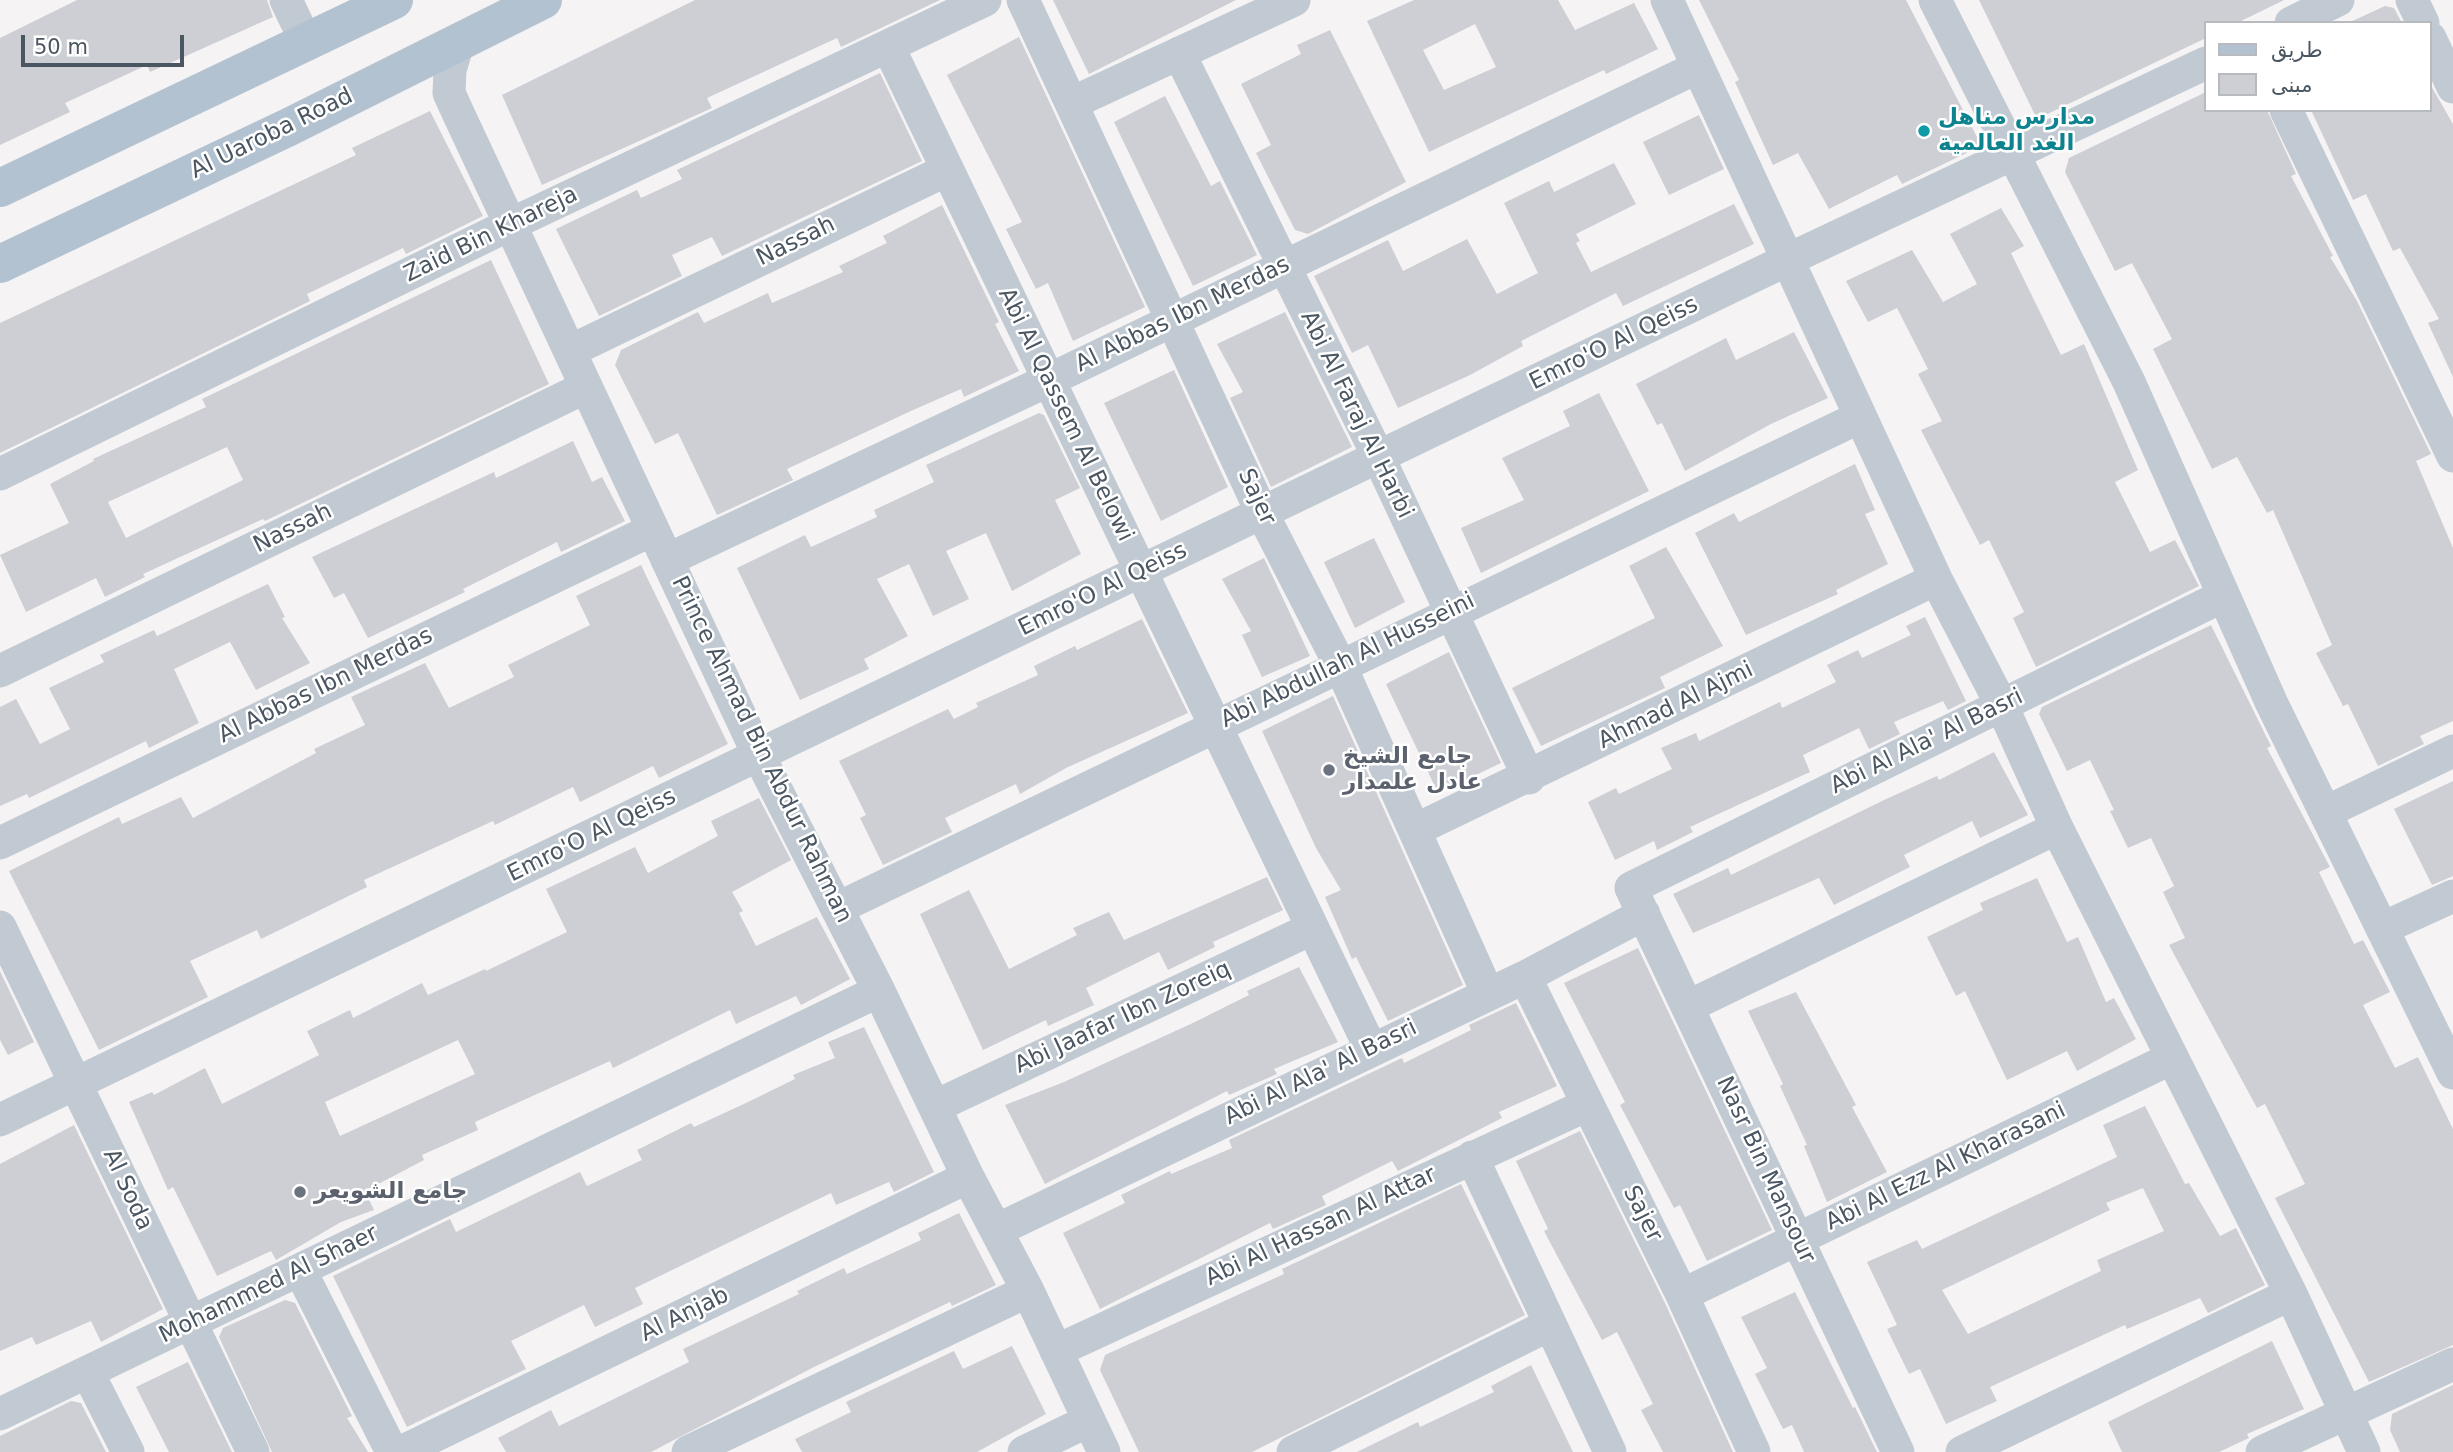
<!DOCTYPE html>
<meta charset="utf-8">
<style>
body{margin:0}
#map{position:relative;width:2453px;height:1452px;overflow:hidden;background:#f5f3f3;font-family:"DejaVu Sans","Noto Naskh Arabic",sans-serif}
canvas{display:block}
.legend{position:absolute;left:2204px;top:21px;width:228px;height:91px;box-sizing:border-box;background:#fff;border:2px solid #b7bbc0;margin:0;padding:9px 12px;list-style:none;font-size:21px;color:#4a5661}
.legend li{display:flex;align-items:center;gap:14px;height:35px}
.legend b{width:35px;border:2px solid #b7bbc0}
.scale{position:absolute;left:21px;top:35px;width:163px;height:32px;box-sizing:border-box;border:4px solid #4a5661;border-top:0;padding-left:9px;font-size:21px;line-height:24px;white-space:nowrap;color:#4a5661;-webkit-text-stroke:5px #fff;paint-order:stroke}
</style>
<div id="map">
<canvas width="2453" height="1452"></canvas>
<ul class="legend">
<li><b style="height:9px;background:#b3c2d1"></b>طريق</li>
<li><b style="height:19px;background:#cdcfd5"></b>مبنى</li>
</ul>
<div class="scale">50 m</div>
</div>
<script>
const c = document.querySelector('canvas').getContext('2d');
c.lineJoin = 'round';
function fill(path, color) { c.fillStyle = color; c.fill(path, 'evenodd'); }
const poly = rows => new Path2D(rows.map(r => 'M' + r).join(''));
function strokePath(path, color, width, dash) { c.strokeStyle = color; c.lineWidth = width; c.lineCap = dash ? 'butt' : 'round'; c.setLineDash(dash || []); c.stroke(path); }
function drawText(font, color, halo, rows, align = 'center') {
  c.font = font + ' "DejaVu Sans","Noto Naskh Arabic",sans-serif'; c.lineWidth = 5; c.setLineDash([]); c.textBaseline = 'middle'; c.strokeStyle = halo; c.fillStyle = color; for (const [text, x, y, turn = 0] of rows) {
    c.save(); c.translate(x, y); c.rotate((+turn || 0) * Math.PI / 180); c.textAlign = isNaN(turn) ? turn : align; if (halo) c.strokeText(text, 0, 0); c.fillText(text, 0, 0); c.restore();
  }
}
fill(poly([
 [77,0,267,0,273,17,150,72,147,65,65,103,70,112,0,145,0,38],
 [695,0,940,0,841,47,837,38,707,98,712,108,542,185,502,95],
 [1053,0,1236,0,1089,74],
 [1414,0,1558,0,1575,30,1634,3,1658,49,1606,74,1604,70,1429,152,1367,21],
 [1475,24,1496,67,1444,90,1423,50],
 [1699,0,1906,0,1978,139,1977,148,1902,184,1897,175,1829,209,1798,153,1773,165,1735,82,1739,80],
 [1979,0,2284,0,2237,23,2206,23,2206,38,2037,119],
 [2385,6,2394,8,2402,23,2348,23],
 [1330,30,1406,182,1308,234,1295,230,1256,153,1271,145,1241,84,1301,54,1297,45],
 [1019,37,1145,307,1073,341,1048,283,1036,289,1006,229,1022,222,947,75],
 [880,73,922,161,722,256,712,237,672,255,682,276,599,316,556,229,637,190,641,198,682,179,677,170],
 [2430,84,2453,124,2453,377,2428,323,2439,319,2400,248,2393,251,2366,194,2353,200,2311,110,2430,110],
 [2206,92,2206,110,2267,110,2296,174,2291,176,2333,256,2330,257,2357,301,2431,454,2416,461,2453,548,2453,721,2420,736,2424,744,2378,766,2348,704,2343,706,2316,653,2332,645,2273,510,2267,513,2237,457,2212,469,2153,349,2172,339,2132,263,2115,271,2065,172,2069,158],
 [1165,96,1211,186,1220,181,1257,255,1193,286,1114,122],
 [430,111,483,216,406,254,403,248,307,294,310,301,0,453,0,323,356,155,352,148],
 [1699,115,1724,169,1669,195,1643,142],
 [1614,163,1636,204,1576,234,1580,241,1576,243,1591,272,1734,204,1754,244,1623,306,1616,293,1521,341,1523,346,1470,375,1398,408,1368,345,1352,353,1314,276,1388,240,1403,271,1467,239,1497,294,1538,273,1504,203,1549,181,1554,192],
 [942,205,999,322,995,324,1019,371,964,397,961,389,913,410,787,469,793,480,717,515,678,433,655,444,615,365,621,350,698,312,704,323,768,293,772,303,843,272,839,266,887,243,883,236],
 [2001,208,2024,246,2011,253,2061,355,2084,344,2138,470,2115,482,2150,552,2175,540,2199,586,2036,667,2013,618,2024,612,1989,540,1980,545,1921,430,1942,421,1918,374,1928,369,1897,308,1868,322,1846,281,1912,250,1943,302,1977,284,1950,234],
 [491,260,549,384,265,521,263,519,143,574,145,577,105,597,96,578,26,612,0,555,69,523,50,484,94,461,93,459,206,407,202,399],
 [227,447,243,480,126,538,108,502],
 [1285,312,1352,447,1271,487,1230,398,1243,392,1217,344],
 [1794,332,1828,398,1771,424,1685,471,1662,423,1657,425,1636,384,1726,338,1736,360],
 [1174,370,1228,487,1161,521,1104,403],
 [1599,393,1649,491,1481,573,1461,528,1524,500,1502,458,1570,426,1563,411],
 [1039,413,1044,415,1080,488,1055,500,1081,554,1012,591,986,533,946,551,969,599,933,616,909,564,877,579,908,636,864,659,869,669,800,700,737,568,805,535,811,547,877,517,874,510,934,482,926,465],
 [573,441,592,482,602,477,625,521,561,552,557,542,463,589,465,592,368,638,344,593,334,598,312,557,494,472,496,478],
 [1855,464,1875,510,1865,514,1888,564,1836,590,1838,594,1746,635,1695,533,1734,513,1739,522],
 [1374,538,1405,602,1355,628,1324,562],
 [1666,547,1723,646,1660,677,1665,688,1541,746,1512,688,1655,618,1629,566],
 [1264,558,1310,656,1262,677,1242,635,1251,631,1222,579],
 [641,565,728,744,659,778,653,766,580,802,573,787,495,825,493,821,364,880,367,887,261,939,257,930,190,961,208,997,99,1050,9,871,119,817,122,824,181,797,193,818,316,753,314,749,365,725,351,697,425,663,449,708,514,677,508,665,590,625,576,596],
 [268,584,285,617,282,618,310,663,256,690,230,642,174,669,199,723,149,748,146,741,29,798,27,794,0,806,0,707,16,699,40,744,70,729,49,688,104,662,100,655,154,630,157,636],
 [1925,617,1966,701,1948,710,1943,701,1894,722,1900,734,1869,749,1859,728,1803,755,1810,772,1690,827,1693,832,1657,850,1654,841,1615,860,1588,802,1616,788,1619,794,1672,769,1661,748,1696,733,1699,741,1780,702,1782,708,1836,682,1827,665,1858,650,1862,658,1911,635,1906,626],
 [1142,619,1188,713,1066,768,1020,794,1016,784,945,818,952,832,883,865,860,818,866,815,839,761,948,709,954,719,978,707,976,703,1038,675,1034,666,1075,646,1077,650],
 [2211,625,2271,746,2267,748,2330,867,2319,872,2354,944,2363,940,2390,992,2363,1005,2395,1068,2418,1057,2453,1129,2453,1345,2369,1382,2275,1198,2305,1184,2265,1104,2257,1108,2169,945,2185,938,2163,892,2174,886,2151,838,2128,848,2110,811,2114,810,2090,760,2067,771,2039,714,2042,707],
 [1449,652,1501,763,1438,793,1386,684],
 [1333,696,1463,985,1388,1021,1356,957,1352,959,1325,897,1341,890,1316,848,1262,731],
 [1994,752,2028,815,1980,838,1972,821,1904,855,1910,867,1834,905,1819,878,1693,933,1673,894,1728,868,1731,875,1884,800,1937,776,1939,780],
 [2453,781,2453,876,2432,885,2394,809],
 [759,798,791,860,732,892,743,911,739,913,756,946,817,917,850,979,801,1005,796,996,736,1024,730,1010,613,1068,610,1061,475,1122,478,1130,422,1155,424,1160,365,1191,374,1210,341,1222,276,1260,271,1251,217,1276,173,1187,168,1190,129,1102,152,1092,154,1095,205,1068,222,1104,319,1055,307,1031,350,1010,353,1018,422,983,428,995,485,969,486,971,567,932,546,889,635,847,648,873,718,836,711,821],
 [458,1040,475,1074,340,1136,325,1102],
 [1267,877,1283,910,1213,942,1215,947,1168,970,1159,952,1086,988,1094,1005,1048,1026,1046,1020,983,1050,920,914,969,890,1009,969,1077,935,1073,928,1109,912,1124,940],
 [2037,878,2067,942,2078,937,2106,1002,2114,998,2136,1039,2077,1071,2067,1051,2007,1080,1965,991,1956,996,1927,937,1983,910,1980,903],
 [1638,948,1772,1230,1707,1261,1680,1205,1674,1208,1620,1105,1625,1102,1564,983],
 [1299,967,1338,1042,1274,1069,1277,1074,1229,1095,1227,1091,1045,1184,1005,1105,1064,1082,1195,1022,1249,995,1247,991],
 [0,971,34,1042,8,1055,0,1040],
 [1796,992,1856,1105,1852,1107,1887,1172,1827,1202,1804,1146,1807,1145,1780,1086,1783,1084,1748,1011],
 [1516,1003,1557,1086,1499,1112,1502,1118,1398,1171,1392,1161,1322,1196,1326,1205,1273,1229,1270,1223,1100,1309,1063,1233,1125,1203,1121,1195,1170,1171,1171,1174,1232,1148,1229,1140,1402,1058,1404,1063,1471,1030,1469,1025],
 [864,1027,934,1172,894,1192,889,1182,836,1205,831,1193,635,1288,643,1304,595,1327,584,1305,511,1341,526,1369,407,1427,333,1276,450,1219,456,1232,580,1172,587,1186,642,1160,637,1150,691,1123,694,1127,746,1103,795,1079,793,1075,835,1058,828,1042],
 [2145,1106,2185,1184,2189,1183,2220,1236,2236,1228,2265,1285,2208,1313,2200,1298,2127,1329,2125,1325,1990,1387,1997,1401,1946,1424,1920,1369,1909,1374,1887,1329,1897,1325,1867,1262,1917,1240,1922,1249,2117,1157,2103,1125],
 [2143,1188,2164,1231,2097,1260,2101,1271,1968,1334,1942,1290,2110,1210,2106,1203],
 [74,1125,163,1309,101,1342,91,1321,36,1345,32,1337,0,1351,0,1164],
 [1580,1131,1665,1303,1733,1452,1663,1452,1641,1410,1653,1404,1617,1332,1602,1340,1544,1231,1548,1229,1516,1161],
 [1461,1184,1525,1315,1252,1452,1139,1452,1100,1370,1105,1355,1284,1274,1282,1269],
 [959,1213,996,1285,952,1306,950,1302,814,1367,651,1452,506,1452,498,1438,551,1410,559,1426,689,1362,683,1349,799,1294,797,1291,844,1268,847,1274,921,1240,918,1233],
 [1795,1292,1853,1408,1855,1407,1877,1452,1804,1452,1792,1425,1783,1429,1755,1374,1767,1368,1741,1317],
 [285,1300,295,1303,352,1416,347,1418,368,1452,272,1452,219,1337,223,1328],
 [2272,1341,2304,1409,2247,1434,2249,1438,2219,1452,2122,1452,2108,1422],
 [1012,1346,1046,1414,977,1452,802,1452,795,1439,851,1412,846,1402,954,1351,963,1369],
 [188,1362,232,1452,169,1452,136,1387],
 [1531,1365,1573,1452,1357,1452,1418,1422,1420,1427,1494,1392,1491,1386],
 [2453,1385,2453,1452,2400,1452,2390,1430,2392,1414],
 [71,1401,81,1403,106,1452,0,1452,0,1436]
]), '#cdcfd5');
strokePath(poly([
 [286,0,306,42],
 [1023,0,1262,513,1340,665,1488,994],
 [1667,0,1936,579,2002,706,2057,828,2291,1294,2364,1452],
 [1935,0,2129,382,2272,704,2453,1073],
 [2412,0,2423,23],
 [2291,23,2338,0],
 [2430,38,2453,87],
 [459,40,450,70,449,93,459,115,759,756,879,991,968,1177,1028,1291,1104,1452],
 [888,46,1371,1049],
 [1179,53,1379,458,1529,778],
 [1072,103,1294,0],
 [2286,110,2453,456],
 [570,351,947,170],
 [0,474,509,225,985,0],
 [667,560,1049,380,1698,67],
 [0,671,586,387],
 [2326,812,2453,751],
 [1415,830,1936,579],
 [0,843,652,530],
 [838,908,1860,417],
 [0,927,253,1452],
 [2383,928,2453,896],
 [1525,977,1682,1295,1754,1452],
 [1689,1006,2057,828],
 [936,1106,1311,929],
 [0,1120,1787,260,2206,63],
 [1472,1157,1610,1452],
 [997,1230,1525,977,1644,914],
 [300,1270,392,1452],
 [1682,1295,2172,1058],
 [1056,1351,1587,1105],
 [88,1373,128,1452],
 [0,1414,879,991],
 [401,1452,968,1177],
 [688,1452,1028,1291],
 [1024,1452,1088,1421],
 [1293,1452,1549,1325],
 [1898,1452,1631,888,2223,596],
 [1962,1452,2291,1294],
 [2262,1452,2453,1364]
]), '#c1cad2', 33);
strokePath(poly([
 [0,188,394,0],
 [0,264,289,127,543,0]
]), '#b3c2d1', 38);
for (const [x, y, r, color] of [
 [1924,131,7,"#0f9aa8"],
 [1329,770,7,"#6b7280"],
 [300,1192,7,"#6b7280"]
]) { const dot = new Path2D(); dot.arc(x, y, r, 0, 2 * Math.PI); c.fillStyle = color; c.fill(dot); strokePath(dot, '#fff', 2.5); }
drawText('bold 23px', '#0d838f', '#fff', [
 ["مدارس مناهل",1938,118],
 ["الغد العالمية",1938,144]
], 'left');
drawText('23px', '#4a5661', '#fff', [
 ["Al Uaroba Road",272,134,-26],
 ["Zaid Bin Khareja",491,235,-26],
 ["Nassah",796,242,-26],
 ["Al Abbas Ibn Merdas",1183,315,-26],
 ["Emro'O Al Qeiss",1614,344,-26],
 ["Abi Al Qassem Al Belowi",1065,415,64],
 ["Abi Al Faraj Al Harbi",1356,415,64],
 ["Sajer",1256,497,65],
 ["Nassah",293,529,-26],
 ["Emro'O Al Qeiss",1103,590,-26],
 ["Abi Abdullah Al Husseini",1348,661,-26],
 ["Al Abbas Ibn Merdas",326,686,-26],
 ["Ahmad Al Ajmi",1676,706,-26],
 ["Abi Al Ala' Al Basri",1927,742,-26],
 ["Prince Ahmad Bin Abdur Rahman",761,750,64],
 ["Emro'O Al Qeiss",592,836,-26],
 ["Abi Jaafar Ibn Zoreiq",1123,1018,-25],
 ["Abi Al Ala' Al Basri",1321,1073,-26],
 ["Abi Al Ezz Al Kharasani",1946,1167,-26],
 ["Nasr Bin Mansour",1765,1170,65],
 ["Al Soda",127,1190,65],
 ["Sajer",1642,1214,63],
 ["Abi Al Hassan Al Attar",1321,1227,-25],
 ["Mohammed Al Shaer",269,1285,-26],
 ["Al Anjab",685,1315,-26]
]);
drawText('bold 23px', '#5b616d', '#fff', [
 ["جامع الشيخ",1343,757],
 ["عادل علمدار",1343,783],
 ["جامع الشويعر",314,1192]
], 'left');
</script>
